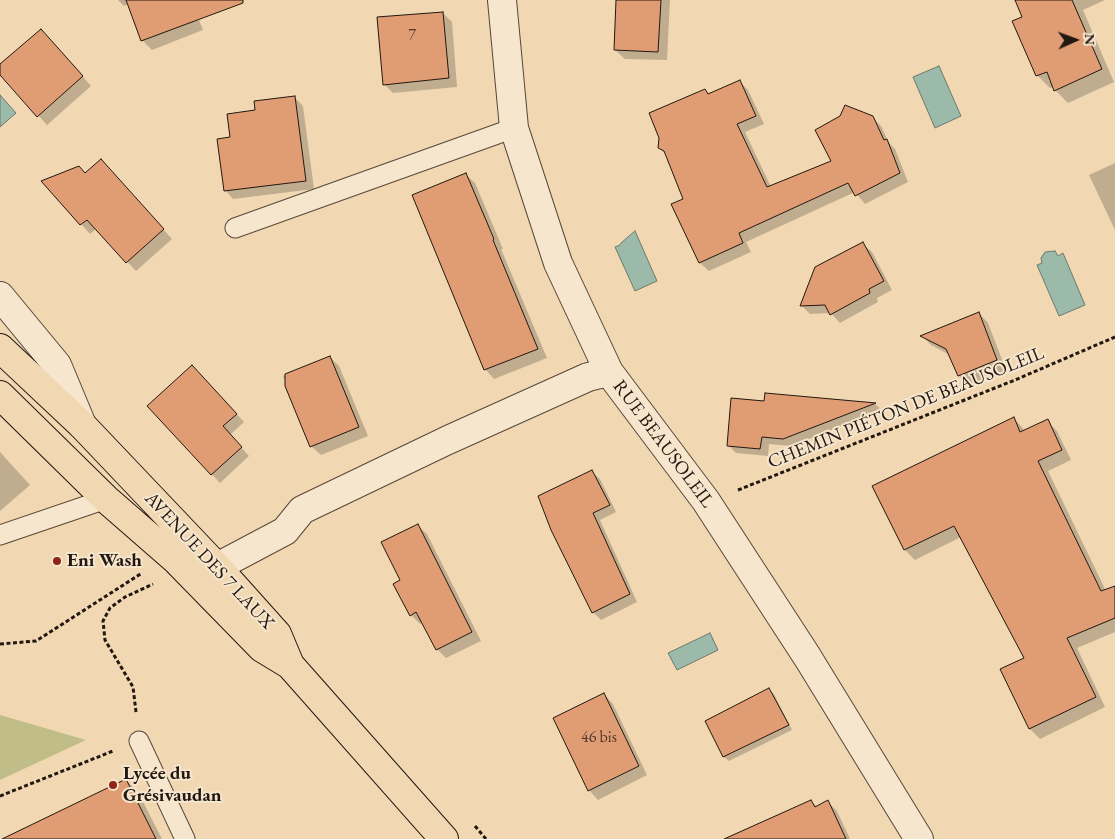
<!DOCTYPE html>
<meta charset="utf-8">
<style>
body{margin:0}
#map{position:relative;width:1115px;height:839px;overflow:hidden;background:#f1d8b2;font-family:"EB Garamond",serif}
canvas{display:block}
.north{position:absolute;left:1050px;top:15px;width:50px;height:50px;-webkit-text-stroke:4px #f6e6cd;paint-order:stroke;rotate:88deg;font-size:14px;font-weight:700;line-height:20px;text-align:center;color:#221711}
.north::after{content:'';display:block;margin:auto;width:18px;height:22px;background:#221711;clip-path:polygon(50% 0,100% 100%,50% 72%,0 100%)}
</style>
<div id="map">
<canvas width="1115" height="839"></canvas>
<div class="north">N</div>
</div>
<script>
const c = document.querySelector('canvas').getContext('2d');
c.lineJoin = 'round';
function fill(path, color) { c.fillStyle = color; c.fill(path, 'evenodd'); }
const poly = rows => new Path2D(rows.map(r => 'M' + r).join(''));
function strokePath(path, color, width, dash) { c.strokeStyle = color; c.lineWidth = width; c.lineCap = dash ? 'butt' : 'round'; c.setLineDash(dash || []); c.stroke(path); }
function drawText(font, color, halo, rows, align = 'center') {
  c.font = font + ' "EB Garamond",serif'; c.lineWidth = 4; c.setLineDash([]); c.textBaseline = 'middle'; c.strokeStyle = halo; c.fillStyle = color; for (const [text, x, y, turn = 0] of rows) {
    c.save(); c.translate(x, y); c.rotate((+turn || 0) * Math.PI / 180); c.textAlign = isNaN(turn) ? turn : align; if (halo) c.strokeText(text, 0, 0); c.fillText(text, 0, 0); c.restore();
  }
}
fill(poly([
 [0,715,86,740,0,780]
]), '#c0bd88');
const water = poly([
 [939,66,961,116,935,128,913,77,939,66],
 [0,95,16,113,0,127,0,95],
 [635,231,657,281,635,291,615,247,620,245,621,243,635,231],
 [1055,251,1058,256,1063,253,1085,305,1059,316,1037,265,1042,263,1041,258,1045,252,1055,251],
 [710,633,718,650,677,670,668,653,710,633]
]);
fill(water, '#9bbaa9');
strokePath(water, '#6b796c', 1);
fill(poly([
 [118,0,191,0,203,30,152,50,143,41,129,4,124,6],
 [617,0,670,0,667,60,625,59,615,50],
 [1016,0,1105,0,1083,10,1114,82,1068,103,1055,90,1054,87,1050,88,1037,75,1024,17],
 [443,13,452,22,457,87,393,93,384,84],
 [50,39,91,86,47,125,0,73,0,66],
 [740,82,748,90,764,124,745,132,771,187,832,162,872,117,881,126,889,143,895,149,908,182,865,204,855,192,746,242,751,252,709,271,700,263,673,205,685,200,667,156,660,148,705,90,710,95],
 [294,97,303,106,314,189,233,199,225,190,231,138,256,111],
 [1115,163,1115,230,1089,175],
 [110,170,172,239,136,271,96,229,90,234,43,181],
 [465,174,475,183,503,249,501,249,547,358,494,379,485,369],
 [863,244,872,252,892,290,877,298,878,302,840,323,831,313,810,314,801,305],
 [979,313,988,323,1006,370,968,385,959,376,950,355,931,345,923,337],
 [330,357,339,366,368,436,321,455,311,446,283,376],
 [200,375,244,422,230,435,249,456,220,483,149,406],
 [766,395,875,404,882,410,791,446,769,444,768,456,736,453,728,445,765,403],
 [1014,418,1025,431,1047,421,1057,431,1071,460,1048,471,1106,591,1115,594,1115,632,1077,648,1105,707,1040,739,1030,729,1002,670,1025,658,961,537,915,560,905,550],
 [0,452,30,485,0,511],
 [592,472,600,479,616,512,600,520,637,602,601,620,593,612],
 [417,525,427,534,481,641,446,658,437,649,423,622,420,624,411,615],
 [769,690,774,694,792,730,729,761,724,757,706,721],
 [604,694,613,704,647,775,598,800,589,790],
 [126,780,139,794,162,839,5,839],
 [811,801,817,807,828,802,837,811,850,839,777,839]
]), '#0003');
const building = poly([
 [126,0,243,0,243,3,141,41,126,0],
 [616,0,661,0,658,52,614,50,616,0],
 [1015,0,1072,0,1102,69,1054,91,1047,72,1036,76,1012,21,1022,17,1015,0],
 [443,12,449,78,383,85,377,17,443,12],
 [41,29,83,76,37,117,0,75,0,64,41,29],
 [740,80,756,116,737,124,767,187,831,161,815,130,840,116,845,105,873,116,884,140,887,139,900,173,855,196,848,183,787,211,739,233,743,243,699,263,671,204,683,199,664,151,658,148,659,138,649,113,705,89,708,94,740,80],
 [295,96,306,181,224,191,217,139,230,137,227,114,255,110,254,101,295,96],
 [101,159,164,229,126,263,87,220,80,225,41,181,79,166,85,173,101,159],
 [466,173,494,239,493,240,538,349,484,370,412,195,466,173],
 [863,242,884,281,869,289,870,293,830,315,825,305,800,306,815,267,863,242],
 [979,312,997,360,958,376,946,349,920,336,979,312],
 [330,356,359,427,310,447,285,386,285,374,330,356],
 [192,365,237,414,223,426,242,447,211,475,147,406,192,365],
 [765,393,876,403,783,439,762,437,760,449,727,446,731,398,764,401,765,393],
 [1014,417,1020,432,1048,419,1062,450,1038,461,1101,591,1115,586,1115,618,1067,638,1096,697,1029,729,1000,669,1024,658,954,526,904,550,872,486,1014,417],
 [592,470,610,505,593,513,630,594,592,613,551,530,538,496,592,470],
 [418,524,472,632,436,650,416,612,410,616,393,584,400,580,381,542,418,524],
 [769,688,789,725,723,757,705,721,769,688],
 [604,693,639,766,588,791,553,718,604,693],
 [126,779,156,839,2,839,126,779],
 [811,800,815,807,828,800,846,839,724,839,811,800]
]);
fill(building, '#e09d74');
strokePath(building, '#221711', 1);
const service = poly([
 [235,228,514,128],
 [0,535,106,499],
 [139,741,185,839]
]);
const minor = poly([
 [502,0,514,128,558,263,609,372,706,501,808,658,919,839],
 [0,296,57,365,82,425],
 [217,567,285,531,302,510,448,440,588,377,609,372]
]);
const primary = poly([
 [0,348,82,425,217,567,277,634,290,665,444,839],
 [0,395,106,499,176,560,262,648,290,665]
]);
strokePath(service, '#564739', 21);
strokePath(minor, '#564739', 30);
strokePath(primary, '#221711', 30);
strokePath(poly([
 [738,490,1015,380,1115,337],
 [0,644,36,641,142,573],
 [136,712,133,687,105,640,103,621,110,608,125,597,153,584],
 [0,796,113,751],
 [475,826,486,839]
]), '#221711', 3, [4, 2.5]);
strokePath(service, '#f6e6cd', 19);
strokePath(minor, '#f6e6cd', 28);
strokePath(primary, '#f1d8b2', 28);
for (const [x, y, r, color] of [
 [57,561,5,"#8f2418"],
 [113,785,5,"#8f2418"]
]) { const dot = new Path2D(); dot.arc(x, y, r, 0, 2 * Math.PI); c.fillStyle = color; c.fill(dot); strokePath(dot, '#f6e6cd', 2); }
drawText('16px', '#52382a', null, [
 ["7",412,36],
 ["46 bis",599,738]
]);
drawText('19px', '#221711', '#f6e6cd', [
 ["CHEMIN PIÉTON DE BEAUSOLEIL",906,408,-22],
 ["RUE BEAUSOLEIL",663,444,53],
 ["AVENUE DES 7 LAUX",209,561,47]
]);
drawText('bold 19px', '#221711', '#f6e6cd', [
 ["Eni Wash",67,561],
 ["Lycée du",123,774],
 ["Grésivaudan",123,796]
], 'left');
</script>
